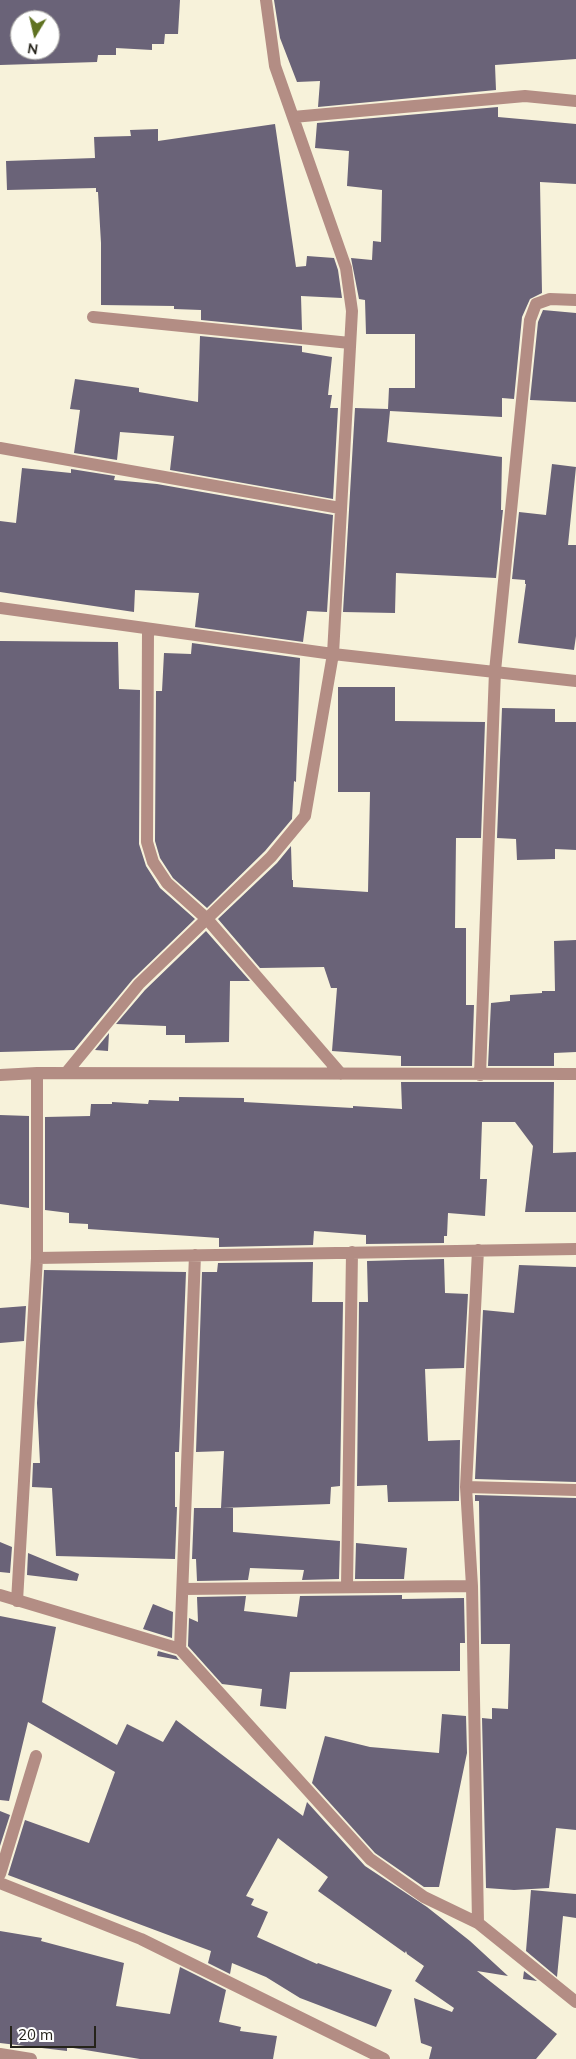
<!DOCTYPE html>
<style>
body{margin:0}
#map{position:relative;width:576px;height:2059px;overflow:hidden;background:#f7f2da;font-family:Mulish,sans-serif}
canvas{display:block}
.north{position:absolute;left:10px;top:10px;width:50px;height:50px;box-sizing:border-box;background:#fff;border:1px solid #a8a7a3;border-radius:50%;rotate:189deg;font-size:14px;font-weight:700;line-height:20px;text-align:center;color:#25231a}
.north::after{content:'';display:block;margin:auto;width:18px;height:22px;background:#5f7221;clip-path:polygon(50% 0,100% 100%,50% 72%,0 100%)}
.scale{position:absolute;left:10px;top:2026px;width:86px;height:22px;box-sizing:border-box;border:2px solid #25231a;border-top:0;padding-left:6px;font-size:15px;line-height:18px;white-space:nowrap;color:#25231a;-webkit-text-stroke:4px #fff;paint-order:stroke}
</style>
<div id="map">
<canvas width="576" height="2059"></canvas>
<div class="north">N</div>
<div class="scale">20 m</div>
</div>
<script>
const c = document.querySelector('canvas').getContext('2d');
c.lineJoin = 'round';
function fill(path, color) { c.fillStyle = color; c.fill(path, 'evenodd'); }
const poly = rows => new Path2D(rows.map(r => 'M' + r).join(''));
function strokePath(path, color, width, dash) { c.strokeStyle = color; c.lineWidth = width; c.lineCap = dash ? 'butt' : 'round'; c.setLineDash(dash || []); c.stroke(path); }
fill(poly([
 [0,0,180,0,178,34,165,34,164,44,152,44,152,50,116,48,116,55,98,55,97,62,0,65],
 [20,20,50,20,50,50,20,50],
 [274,0,576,0,576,59,495,65,496,90,318,107,320,81,297,82,280,38],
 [498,107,498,117,576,124,576,184,540,182,542,293,530,299,522,317,514,399,502,398,502,417,390,411,387,442,502,457,501,510,503,510,496,578,396,573,395,613,343,612,355,408,388,409,389,388,415,388,415,334,366,334,365,300,359,299,351,258,372,260,373,241,381,242,382,190,347,186,349,151,315,148,317,123],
 [275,124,296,267,306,266,307,256,334,258,338,270,342,298,301,296,302,330,201,320,201,310,174,309,174,306,101,305,101,243,98,192,96,192,96,188,7,190,6,161,95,158,94,137,131,136,130,130,158,129,158,141],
 [543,310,576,313,576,402,530,400,538,322],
 [200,336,302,346,302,352,332,357,328,395,332,395,330,408,338,408,333,499,170,470,174,436,120,432,117,460,74,453,80,410,70,409,75,379,139,388,139,392,198,402],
 [552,464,576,467,568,545,576,545,576,636,574,650,518,643,526,584,525,584,525,580,512,579,519,512,546,515],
 [22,468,71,473,71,469,115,476,114,480,157,484,333,515,327,612,307,611,303,642,195,627,199,593,135,590,134,612,0,592,0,521,16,523],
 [0,641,118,642,119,689,140,690,139,844,146,866,160,888,195,919,133,979,74,1050,0,1052],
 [192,643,300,658,296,782,294,781,292,819,265,851,207,908,173,878,160,858,155,841,156,691,162,691,164,653,191,654],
 [338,687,395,687,395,721,485,722,481,838,456,838,455,928,466,928,466,1005,474,1005,472,1066,401,1066,401,1056,332,1051,337,988,331,988,324,967,260,968,218,919,277,863,291,846,292,880,293,880,293,887,368,892,370,792,338,792],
 [502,708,555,709,555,722,576,722,576,850,555,849,555,859,517,860,516,839,497,838],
 [206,931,250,981,230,981,229,1042,185,1043,185,1035,166,1035,166,1026,116,1024,145,990],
 [576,940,576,1052,554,1053,554,1066,488,1066,491,1003,510,1001,510,995,542,993,542,991,555,991,554,941],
 [109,1033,108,1051,95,1050],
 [401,1082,554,1082,553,1153,576,1152,576,1212,525,1212,533,1146,515,1122,482,1122,480,1179,487,1179,485,1216,448,1213,447,1236,444,1236,444,1243,366,1244,366,1235,314,1231,313,1245,219,1247,219,1238,88,1229,88,1224,69,1223,69,1213,45,1210,45,1117,90,1116,91,1104,112,1104,112,1102,148,1104,149,1100,179,1101,179,1097,244,1098,244,1102,353,1108,353,1106,402,1109],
 [0,1115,29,1116,29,1208,0,1204],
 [444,1259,445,1293,468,1294,464,1368,425,1369,428,1441,460,1440,459,1501,388,1502,387,1485,357,1486,359,1302,368,1302,367,1261],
 [313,1262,312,1302,343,1302,340,1486,331,1487,330,1504,222,1508,233,1508,233,1532,340,1541,339,1579,302,1580,304,1570,250,1568,248,1580,197,1581,196,1559,192,1559,194,1508,221,1508,224,1451,196,1452,202,1272,217,1272,218,1263],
 [519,1265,576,1267,576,1482,475,1479,483,1310,514,1313],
 [44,1270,186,1272,179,1452,175,1452,175,1507,177,1507,175,1559,56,1556,52,1488,32,1487,33,1463,40,1463,37,1403],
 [26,1306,24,1341,0,1343,0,1308],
 [475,1495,576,1498,576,1830,556,1828,549,1888,514,1890,486,1888,482,1718,492,1719,492,1708,508,1709,510,1644,481,1644,479,1501,475,1501],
 [0,1542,12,1547,10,1573,0,1572],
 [356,1543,407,1548,404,1579,355,1579],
 [28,1553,79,1574,77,1581,27,1575],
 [402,1595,402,1599,464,1598,465,1643,460,1643,460,1671,290,1672,286,1709,260,1706,262,1689,222,1684,188,1646,189,1618,198,1622,197,1597,246,1596,244,1611,297,1617,300,1596],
 [153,1604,173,1612,172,1638,143,1629],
 [0,1616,56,1627,42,1702,117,1745,127,1724,163,1742,176,1720,303,1816,307,1802,365,1866,427,1907,470,1941,508,1976,477,1971,557,2034,536,2059,429,2059,432,2047,421,2043,414,1998,452,2012,454,2008,415,1981,424,1966,407,1954,406,1951,405,1953,318,1891,328,1877,278,1838,246,1896,254,1899,251,1905,268,1912,257,1937,317,1964,318,1963,392,1990,376,2027,300,1998,266,1977,232,1963,230,1974,208,1963,211,1951,8,1875,25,1820,89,1843,115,1772,28,1722,9,1801,0,1800],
 [158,1651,176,1656,179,1660,157,1656],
 [442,1714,466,1716,467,1753,439,1887,424,1887,375,1853,312,1783,325,1736,370,1747,439,1753],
 [0,1811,10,1815,0,1846],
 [531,1890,576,1894,576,1918,563,1916,557,1977,526,1951],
 [0,1931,42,1938,41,1941,124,1963,116,2006,170,2014,180,1967,226,1990,219,2022,241,2027,240,2031,277,2036,273,2059,140,2059,67,2047,67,2051,0,2043],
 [524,1971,537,1981,523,1979]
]), '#6a6378');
strokePath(poly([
 [293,117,525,96,576,101],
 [93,317,350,343],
 [0,448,340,508],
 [0,608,333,654,576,681],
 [148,629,147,842,153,862,167,883,207,919,341,1074],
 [66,1073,139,984,271,857,305,816,333,654,352,311,346,268,275,66,266,0],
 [0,1075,37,1073,576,1074],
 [480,1075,495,671,530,320,536,304,550,299,576,300],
 [478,1250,466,1487,472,1586,478,1923],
 [37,1258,576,1249],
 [466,1487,576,1490],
 [347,1586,352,1252],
 [183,1589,472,1586],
 [0,1595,180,1649,370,1859,424,1897,478,1923,576,2002],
 [17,1601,37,1258,37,1073],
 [180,1649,195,1255],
 [0,1874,36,1756],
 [0,1883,141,1939,384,2059],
 [0,2054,31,2059]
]), '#b38d84', 12);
</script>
